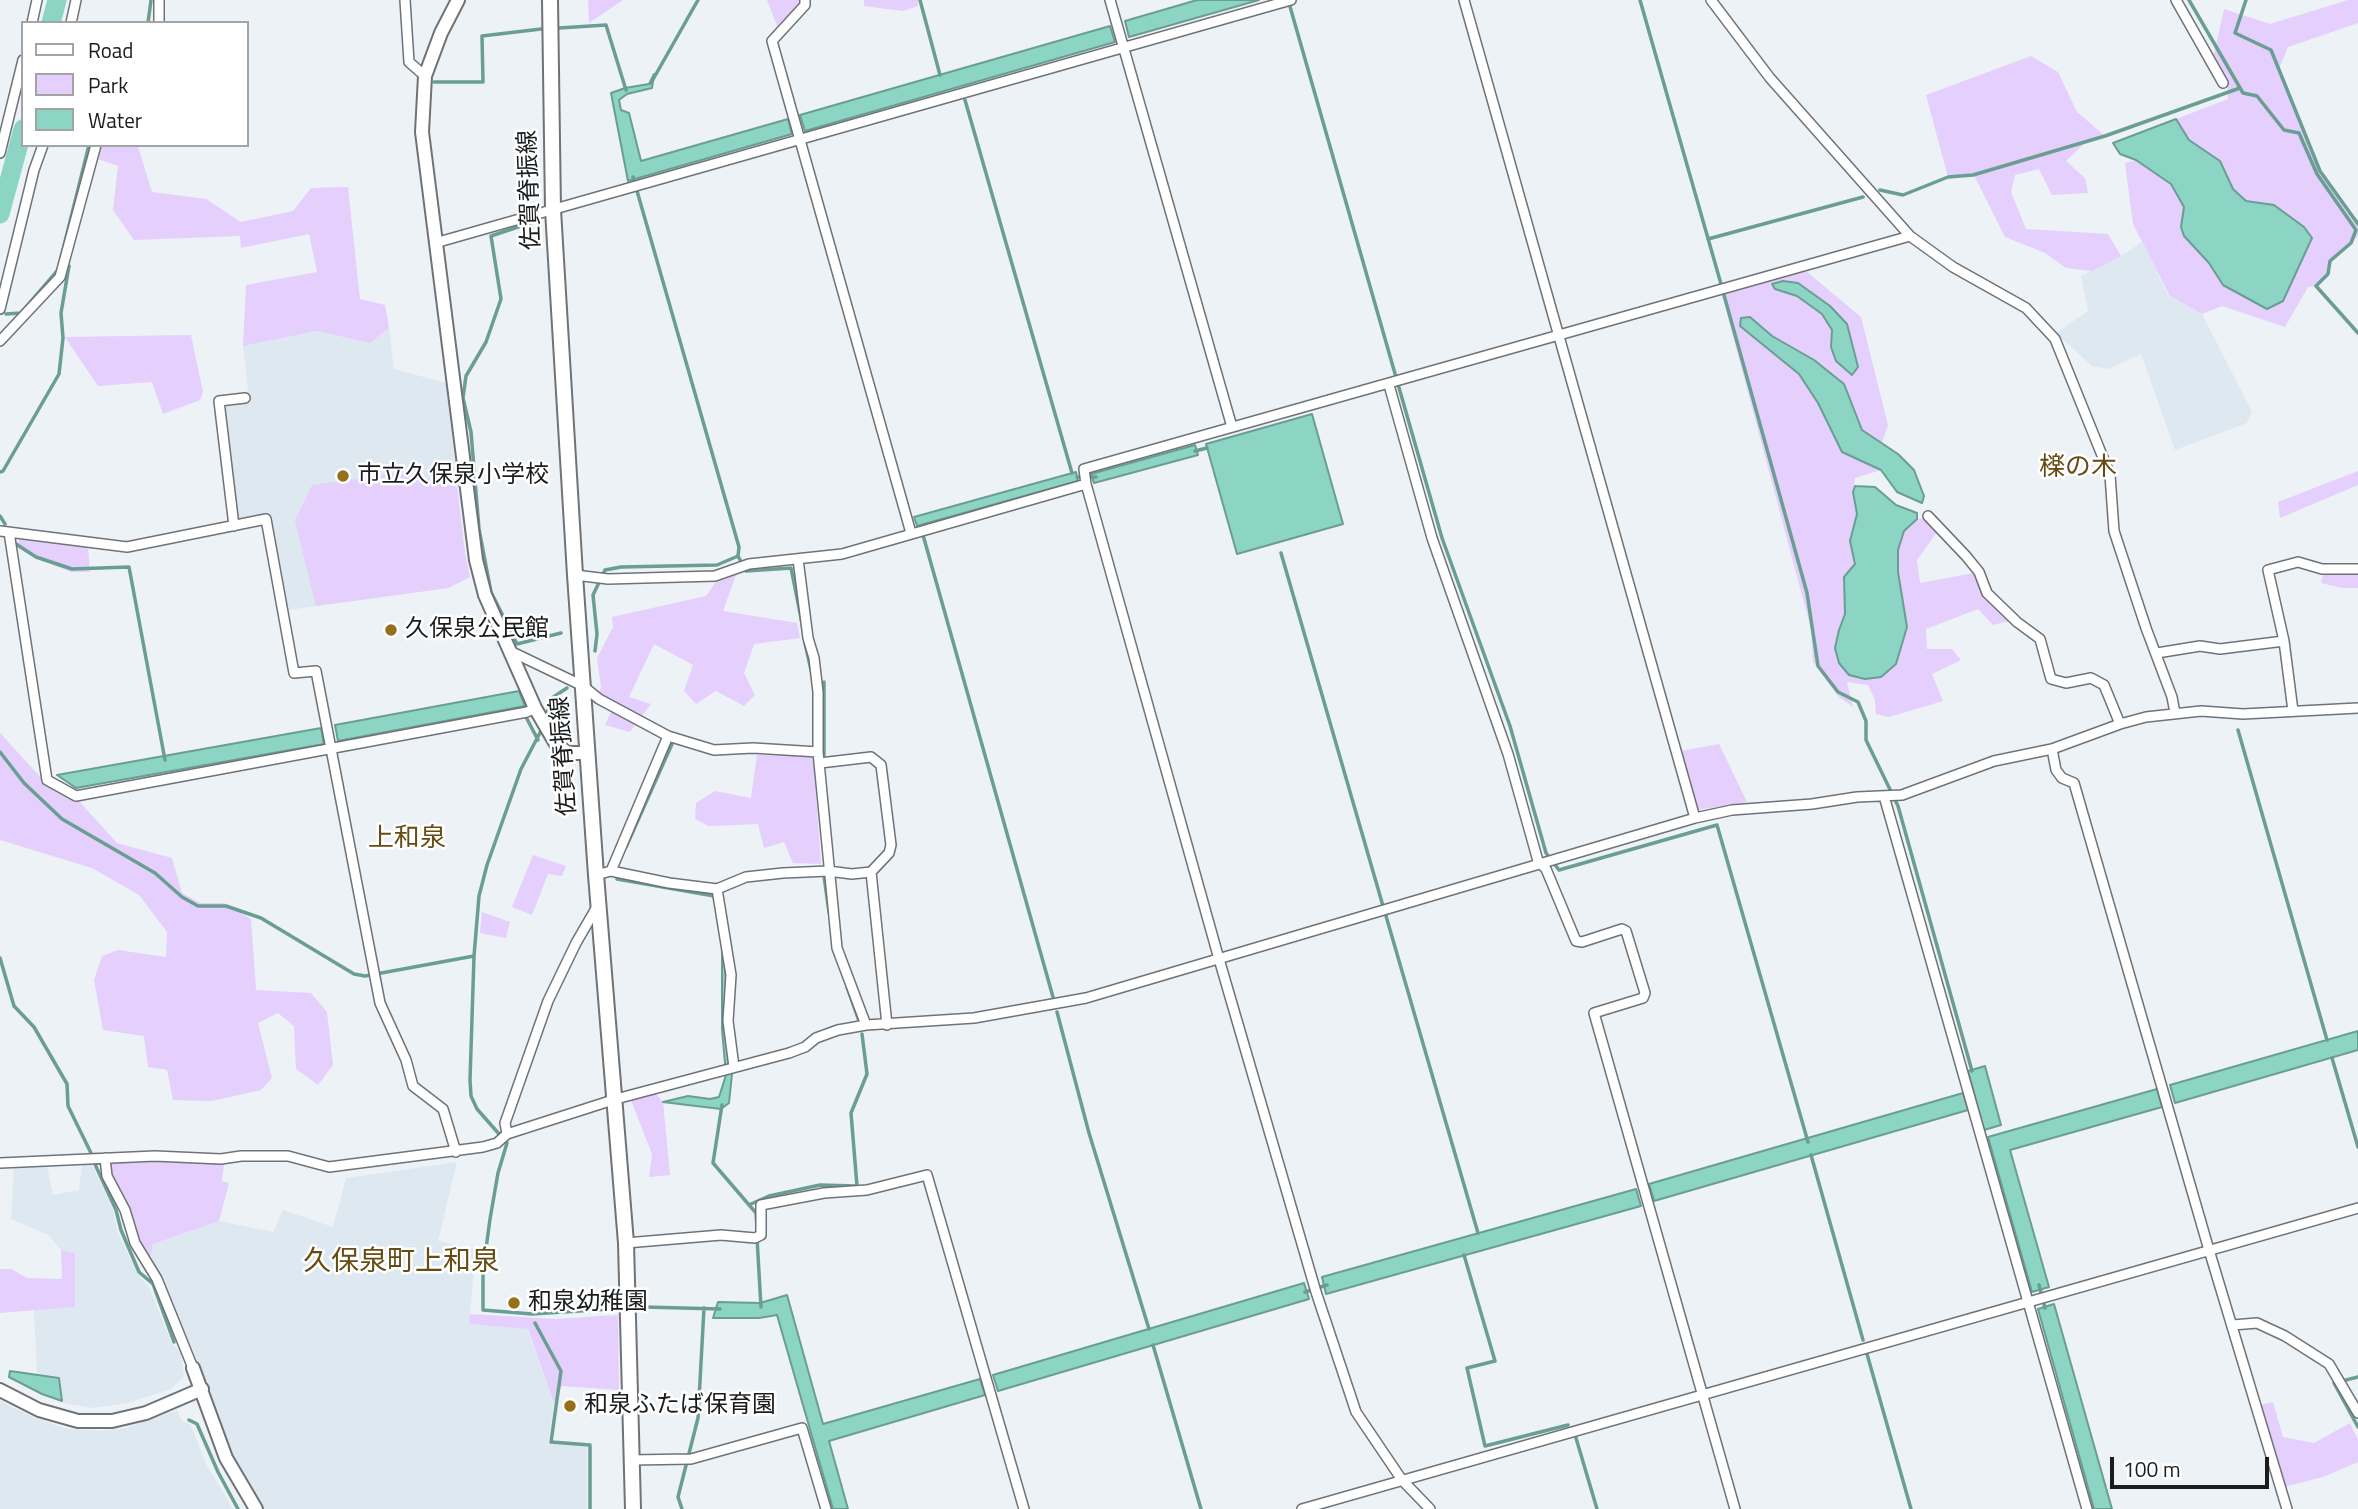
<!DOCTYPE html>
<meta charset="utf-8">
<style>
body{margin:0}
#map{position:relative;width:2358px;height:1509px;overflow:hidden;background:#edf2f6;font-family:"Titillium Web",sans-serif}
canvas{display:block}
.legend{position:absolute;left:21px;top:21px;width:228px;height:126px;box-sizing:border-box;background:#fff;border:2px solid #a3a4a5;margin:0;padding:9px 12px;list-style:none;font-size:21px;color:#1a1c1d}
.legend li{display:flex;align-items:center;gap:14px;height:35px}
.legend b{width:35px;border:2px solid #a3a4a5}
.scale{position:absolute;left:2110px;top:1457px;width:159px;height:32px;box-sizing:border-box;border:4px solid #1a1c1d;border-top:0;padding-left:9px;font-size:21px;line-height:24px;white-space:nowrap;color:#1a1c1d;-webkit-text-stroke:5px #fff;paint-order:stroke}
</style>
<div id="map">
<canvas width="2358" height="1509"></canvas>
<ul class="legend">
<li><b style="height:9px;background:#fff"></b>Road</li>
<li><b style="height:19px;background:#e5cffc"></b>Park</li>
<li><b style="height:19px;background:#8cd5c4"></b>Water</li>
</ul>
<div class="scale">100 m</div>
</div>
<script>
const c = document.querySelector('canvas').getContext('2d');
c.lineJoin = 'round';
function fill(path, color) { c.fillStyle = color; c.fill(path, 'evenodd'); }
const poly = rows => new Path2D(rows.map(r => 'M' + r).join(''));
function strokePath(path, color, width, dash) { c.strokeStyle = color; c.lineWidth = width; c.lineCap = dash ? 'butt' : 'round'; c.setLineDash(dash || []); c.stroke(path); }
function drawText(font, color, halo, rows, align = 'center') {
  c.font = font + ' "Titillium Web","Noto Sans JP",sans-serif'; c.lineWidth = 5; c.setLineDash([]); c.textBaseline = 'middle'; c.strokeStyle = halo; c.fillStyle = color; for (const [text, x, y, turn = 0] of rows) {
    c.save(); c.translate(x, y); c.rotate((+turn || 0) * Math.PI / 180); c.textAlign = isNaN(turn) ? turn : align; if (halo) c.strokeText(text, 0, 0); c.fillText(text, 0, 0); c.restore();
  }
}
fill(poly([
 [2142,242,2169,296,2202,314,2252,412,2247,423,2175,450,2141,354,2108,369,2092,366,2056,333,2088,311,2081,276,2121,256],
 [389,328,394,369,446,383,465,553,470,577,448,588,288,610,269,516,236,523,222,404,249,400,243,346,317,331,370,343],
 [457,1162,438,1241,476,1249,469,1323,527,1329,554,1403,548,1443,587,1446,587,1509,264,1509,233,1456,201,1368,151,1256,153,1244,219,1221,273,1232,283,1210,333,1227,346,1178],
 [82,1165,92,1165,113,1209,117,1231,138,1274,149,1287,172,1344,180,1351,184,1376,171,1389,128,1403,93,1408,63,1403,60,1377,37,1373,34,1310,75,1307,75,1253,61,1250,48,1235,11,1219,14,1167,47,1166,53,1195,79,1190],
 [0,1401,35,1418,67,1429,102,1431,126,1428,177,1410,181,1420,191,1425,206,1464,233,1509,0,1509]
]), '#dde8f1');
fill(poly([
 [588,0,623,0,589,23],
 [767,0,800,0,800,6,777,26],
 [864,0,918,0,918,6,903,11,864,6],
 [2348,0,2358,0,2358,23,2288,47,2279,69,2320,171,2358,224,2358,236,2330,261,2328,274,2316,286,2308,287,2285,327,2222,306,2202,314,2170,296,2133,224,2125,163,2136,160,2171,184,2184,207,2181,227,2184,236,2209,263,2223,285,2274,205,2246,201,2234,189,2220,161,2189,140,2176,119,2228,99,2227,80,2214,54,2224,9,2270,24],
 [2031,56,2058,72,2077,112,2105,136,2085,143,2066,161,2085,178,2088,193,2052,195,2039,169,2015,175,2011,192,2026,229,2108,234,2121,256,2092,271,2066,268,2045,253,2005,237,1974,175,1948,177,1926,95],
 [101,145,138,147,152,192,206,199,241,222,293,211,311,188,348,187,360,299,385,305,389,328,370,343,317,331,243,346,246,285,317,272,309,234,241,248,240,236,134,240,113,210,118,166,95,158],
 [1806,271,1861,317,1888,425,1882,443,1862,430,1844,384,1814,360,1772,336,1750,317,1740,326,1799,374,1818,403,1842,452,1881,470,1855,478,1853,492,1857,514,1850,541,1855,564,1844,577,1845,614,1839,630,1839,663,1849,675,1865,679,1896,664,1907,627,1898,572,1898,550,1904,531,1917,519,1926,518,1937,532,1917,560,1920,583,1974,573,1984,597,2009,621,1993,625,1978,609,1926,629,1927,649,1952,649,1961,660,1932,674,1943,701,1889,717,1876,714,1875,700,1868,685,1847,682,1853,707,1838,696,1813,662,1811,629,1722,295],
 [1797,296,1847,324,1858,367,1851,375,1831,347,1832,331,1822,314],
 [191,335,203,392,200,400,163,414,152,382,98,386,65,337],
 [2358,471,2358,485,2280,518,2278,502],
 [405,472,457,487,465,553,470,577,448,588,316,606,295,521,312,485],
 [21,537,88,547,90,572,71,572,35,558,16,547],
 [2325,566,2358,566,2358,588,2342,588,2321,583],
 [736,575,723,611,797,623,800,638,754,644,744,673,755,695,744,706,716,691,696,704,684,691,693,665,654,644,629,697,651,704,630,732,605,725,612,710,599,695,601,687,597,658,613,627,612,617,706,596,715,583],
 [0,733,44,781,77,799,117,843,172,858,182,893,200,903,224,903,251,919,256,990,311,993,327,1012,333,1065,318,1085,296,1069,294,1026,278,1013,258,1023,272,1078,261,1090,212,1101,173,1100,167,1070,148,1067,144,1036,103,1030,94,980,102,956,118,950,166,957,167,932,139,895,92,868,0,840],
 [1719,744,1747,802,1697,810,1681,751],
 [757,755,813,756,821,864,793,863,784,842,764,848,758,824,709,826,695,819,696,803,715,791,751,798],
 [533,855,566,866,562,876,548,874,532,915,512,907],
 [482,912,510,922,506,938,480,933],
 [654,1092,663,1102,670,1175,649,1177,652,1154,630,1098],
 [164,1161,224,1164,222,1181,229,1183,219,1221,153,1244,151,1256,138,1240,109,1172,111,1163],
 [61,1250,75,1253,75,1307,0,1313,0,1269,11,1269,27,1278,62,1279],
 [470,1314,556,1319,618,1315,619,1390,562,1386,554,1403,528,1329,469,1324],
 [2273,1402,2283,1437,2314,1443,2350,1423,2358,1440,2358,1462,2323,1477,2284,1487,2260,1405]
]), '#e5cffc');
const water = poly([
 [1197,0,1259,0,1129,37,1125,21,1197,0],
 [1110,26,1115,42,805,131,800,115,1110,26],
 [654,74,652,88,627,94,619,100,621,110,629,113,641,161,788,119,792,134,628,181,611,93,625,88,649,84,654,74],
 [2176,119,2189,140,2220,161,2233,189,2246,201,2274,205,2304,227,2312,238,2283,301,2267,309,2223,285,2209,263,2184,236,2181,227,2184,207,2171,184,2136,160,2120,154,2113,143,2176,119],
 [1783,281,1798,283,1830,306,1847,324,1858,367,1852,375,1836,361,1831,347,1832,330,1822,314,1797,296,1775,289,1772,284,1783,281],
 [1750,317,1772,336,1814,360,1844,384,1862,430,1898,454,1914,470,1924,496,1922,503,1897,492,1881,470,1842,452,1818,403,1799,374,1740,326,1741,318,1750,317],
 [1312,414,1343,524,1237,554,1206,444,1312,414],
 [1195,445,1198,455,1094,483,1091,474,1195,445],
 [1076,472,1078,481,917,526,914,517,1076,472],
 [1855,486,1875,487,1896,505,1917,513,1917,519,1904,531,1898,550,1898,572,1907,627,1896,664,1881,677,1865,679,1849,675,1839,663,1835,648,1839,630,1845,614,1844,577,1855,564,1850,541,1857,514,1853,492,1855,486],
 [519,691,525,706,338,741,335,725,519,691],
 [321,728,324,744,76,788,57,775,321,728],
 [722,939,726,979,726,1026,732,1074,729,1103,721,1109,663,1102,688,1096,710,1099,719,1097,726,1075,722,1029,722,939],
 [2358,1031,2358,1050,2175,1103,2170,1085,2358,1031],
 [1985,1066,2001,1125,1984,1130,1968,1071,1985,1066],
 [2157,1089,2162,1107,2010,1150,2049,1287,2032,1292,1988,1137,2157,1089],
 [1963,1093,1968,1110,1654,1201,1649,1184,1963,1093],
 [1636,1189,1641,1206,1326,1294,1322,1277,1636,1189],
 [1304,1283,1309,1299,998,1391,993,1375,1304,1283],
 [787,1295,823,1424,980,1379,985,1395,829,1441,848,1509,833,1509,777,1315,759,1318,713,1318,718,1302,760,1303,787,1295],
 [2054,1304,2112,1509,2094,1509,2038,1309,2054,1304],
 [10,1371,59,1378,62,1401,42,1394,9,1377,10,1371]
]);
fill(water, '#8cd5c4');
strokePath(water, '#6a9e92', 2);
strokePath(poly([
 [920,0,940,75],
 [1640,0,1721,284],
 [2189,0,2243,93,2257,96,2284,130,2299,133,2317,174,2356,230,2351,243,2330,261,2328,274,2316,286,2358,333],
 [2246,0,2235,33,2271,50,2320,171,2358,224],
 [1289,3,1442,538,1510,726,1546,853,1559,870,1717,825,1808,1142],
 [148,23,151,0],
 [559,28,606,25,626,90],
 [434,82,483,82,482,36,541,29],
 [651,83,698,0],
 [965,100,1072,473],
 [1880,190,1903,195,1948,177,1973,175,2105,136,2240,88],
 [539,220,491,236,501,299,486,342,466,376,463,398,471,432,479,529,491,592,517,644,561,633],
 [1708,239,1863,197],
 [1724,295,1807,593,1818,666,1838,692,1858,702,1866,721,1866,740,1898,806,1972,1071],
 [6,314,21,313,58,270,89,145],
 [1195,451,1207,448],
 [0,472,3,471,59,374,63,338,61,313,69,266],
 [1077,477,1096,477],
 [0,516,5,524],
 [923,535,1053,997],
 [16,544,36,557,72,569,129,567,165,760],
 [1281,553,1383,906],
 [738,556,746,571,791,568,803,628],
 [805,643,811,670],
 [595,651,597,634,593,595,605,570,621,567,717,565,738,556,739,547,633,177],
 [824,682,824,755],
 [526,717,538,740],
 [545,719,552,698,567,688],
 [543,727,521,769,487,865,479,896,474,956,470,1080,471,1096,477,1109,507,1143,498,1173,490,1219,483,1271,483,1310,532,1314,611,1309],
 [2238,730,2327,1040],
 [0,752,24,783,62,819,155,873,182,897,198,906,226,906,261,918,354,974,365,976,474,956],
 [626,847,672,744],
 [824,876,829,912],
 [617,879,714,896,715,900],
 [1386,916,1478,1233],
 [0,958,14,1006,34,1027,67,1084,68,1106,91,1153],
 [847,987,859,1021],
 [1057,1012,1089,1133,1149,1329],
 [2332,1058,2358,1147],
 [722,1105,713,1163,756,1213,757,1227],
 [1811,1155,1863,1340],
 [94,1162,116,1210,121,1230,139,1272,153,1284,174,1342],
 [751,1204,769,1196,820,1185,857,1186,851,1113,867,1074,862,1034],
 [757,1238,761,1307],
 [1464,1255,1495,1361,1467,1368,1485,1446,1568,1425],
 [2039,1285,2045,1308],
 [1305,1292,1327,1285],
 [645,1307,720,1309],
 [535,1323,561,1371,551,1442,590,1445,590,1509],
 [1153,1345,1201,1509],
 [1867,1354,1911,1509],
 [2358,1377,2334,1383,2358,1427],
 [189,1420,197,1424,218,1472,238,1509],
 [1576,1438,1597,1509],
 [682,1509,678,1497,698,1418,704,1308]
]), '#6a9e92', 3.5);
strokePath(poly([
 [51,23,57,0],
 [0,214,23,129]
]), '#8cd5c4', 19);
const street = poly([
 [405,0,409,62,425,76],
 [805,0,805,5,772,41,911,533],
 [1110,0,1232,427],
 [1464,0,1695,818],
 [1711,0,1770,78,1910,236,1953,267,2026,308,2055,339,2110,475,2114,531,2146,628,2172,697,2175,713],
 [2176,0,2223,83],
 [32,23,37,0],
 [71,23,76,0],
 [159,23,159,0],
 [0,153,23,60],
 [435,243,1291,0],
 [0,309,34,170,43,145],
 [0,341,60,277,96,145],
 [1389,385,1432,538,1508,754,1538,861,1546,869,1576,941,1582,942,1622,929,1626,931,1645,993,1643,998,1594,1013,1735,1509],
 [1928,516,1966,556,1979,572,1987,593,2017,622,2040,639,2051,679,2066,683,2091,678,2104,685,2120,724],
 [234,526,219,401,245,398],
 [0,531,127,547,266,519,294,673,316,671,380,1003,406,1060,413,1086,443,1109,456,1152],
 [9,532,47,780,76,796,527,712,535,708],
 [798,559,808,638,814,658,818,692,818,752,837,948,866,1025],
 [575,575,608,579,715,576,749,564,842,554,1086,484],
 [512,652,583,686,599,699,668,736,714,750,753,748,818,752],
 [2157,653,2200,646,2220,649,2284,641],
 [2293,711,2284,641,2268,570,2298,562,2322,569,2358,569],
 [2052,749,2056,770,2062,778,2074,783,2209,1250,2287,1509],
 [1884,796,2087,1509],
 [611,871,668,736],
 [871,872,887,1025],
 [596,875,611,871,669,883,717,889,746,877,783,873,828,871,852,874,871,872,889,853,891,845,881,765,871,757,820,763],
 [717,889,731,975,728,1021,734,1067],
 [507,1134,505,1123,548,1001,576,943,598,905],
 [105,1158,107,1176,125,1210,135,1243,157,1279,193,1368],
 [0,1163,155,1156,221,1159,241,1156,288,1156,329,1167,483,1147,497,1143,507,1134,616,1099,789,1053,805,1047,816,1038,838,1030,866,1025,974,1018,1086,998,1695,818,1732,810,1812,804,1857,797,1902,795,1994,761,2052,749,2120,724,2146,717,2201,711,2243,714,2358,708],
 [626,1243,721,1235,755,1238,761,1235,761,1205,824,1193,867,1190,927,1175,1024,1509],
 [2233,1325,2257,1323,2285,1336,2329,1364,2358,1413],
 [631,1460,691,1459,802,1428,826,1509],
 [1302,1509,2358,1208],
 [1430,1509,1402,1480,1356,1412,1316,1292,1219,959,1086,484,1084,469,1910,236]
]);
const secondary = poly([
 [458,0,441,33,425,76,422,132,476,560,485,595,535,708,556,744,568,753,588,753],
 [193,1368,226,1458,256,1509],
 [0,1390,39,1410,78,1421,112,1421,146,1413,202,1389]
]);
const primary = poly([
 [550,0,553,210,575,575,596,875,626,1243,633,1509]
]);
strokePath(street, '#6f7377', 12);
strokePath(secondary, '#6f7377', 16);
strokePath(primary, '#6f7377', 18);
strokePath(street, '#fff', 9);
strokePath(secondary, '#fff', 12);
strokePath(primary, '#fff', 14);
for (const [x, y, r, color] of [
 [343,476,7,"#956f19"],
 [391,630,7,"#956f19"],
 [514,1303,7,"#956f19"],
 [570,1406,7,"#956f19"]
]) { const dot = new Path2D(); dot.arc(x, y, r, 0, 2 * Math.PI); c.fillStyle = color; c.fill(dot); strokePath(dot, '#fff', 2.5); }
drawText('24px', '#1a1c1d', '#fff', [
 ["佐賀脊振線",531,190,-92],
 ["佐賀脊振線",565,756,-94]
]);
drawText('24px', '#1a1c1d', '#fff', [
 ["市立久保泉小学校",357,476],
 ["久保泉公民館",405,630],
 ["和泉幼稚園",528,1303],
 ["和泉ふたば保育園",584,1406]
], 'left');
drawText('26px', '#664c12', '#fff', [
 ["檪の木",2078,469],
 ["上和泉",407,840]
]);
drawText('28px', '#664c12', '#fff', [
 ["久保泉町上和泉",401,1263]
]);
</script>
